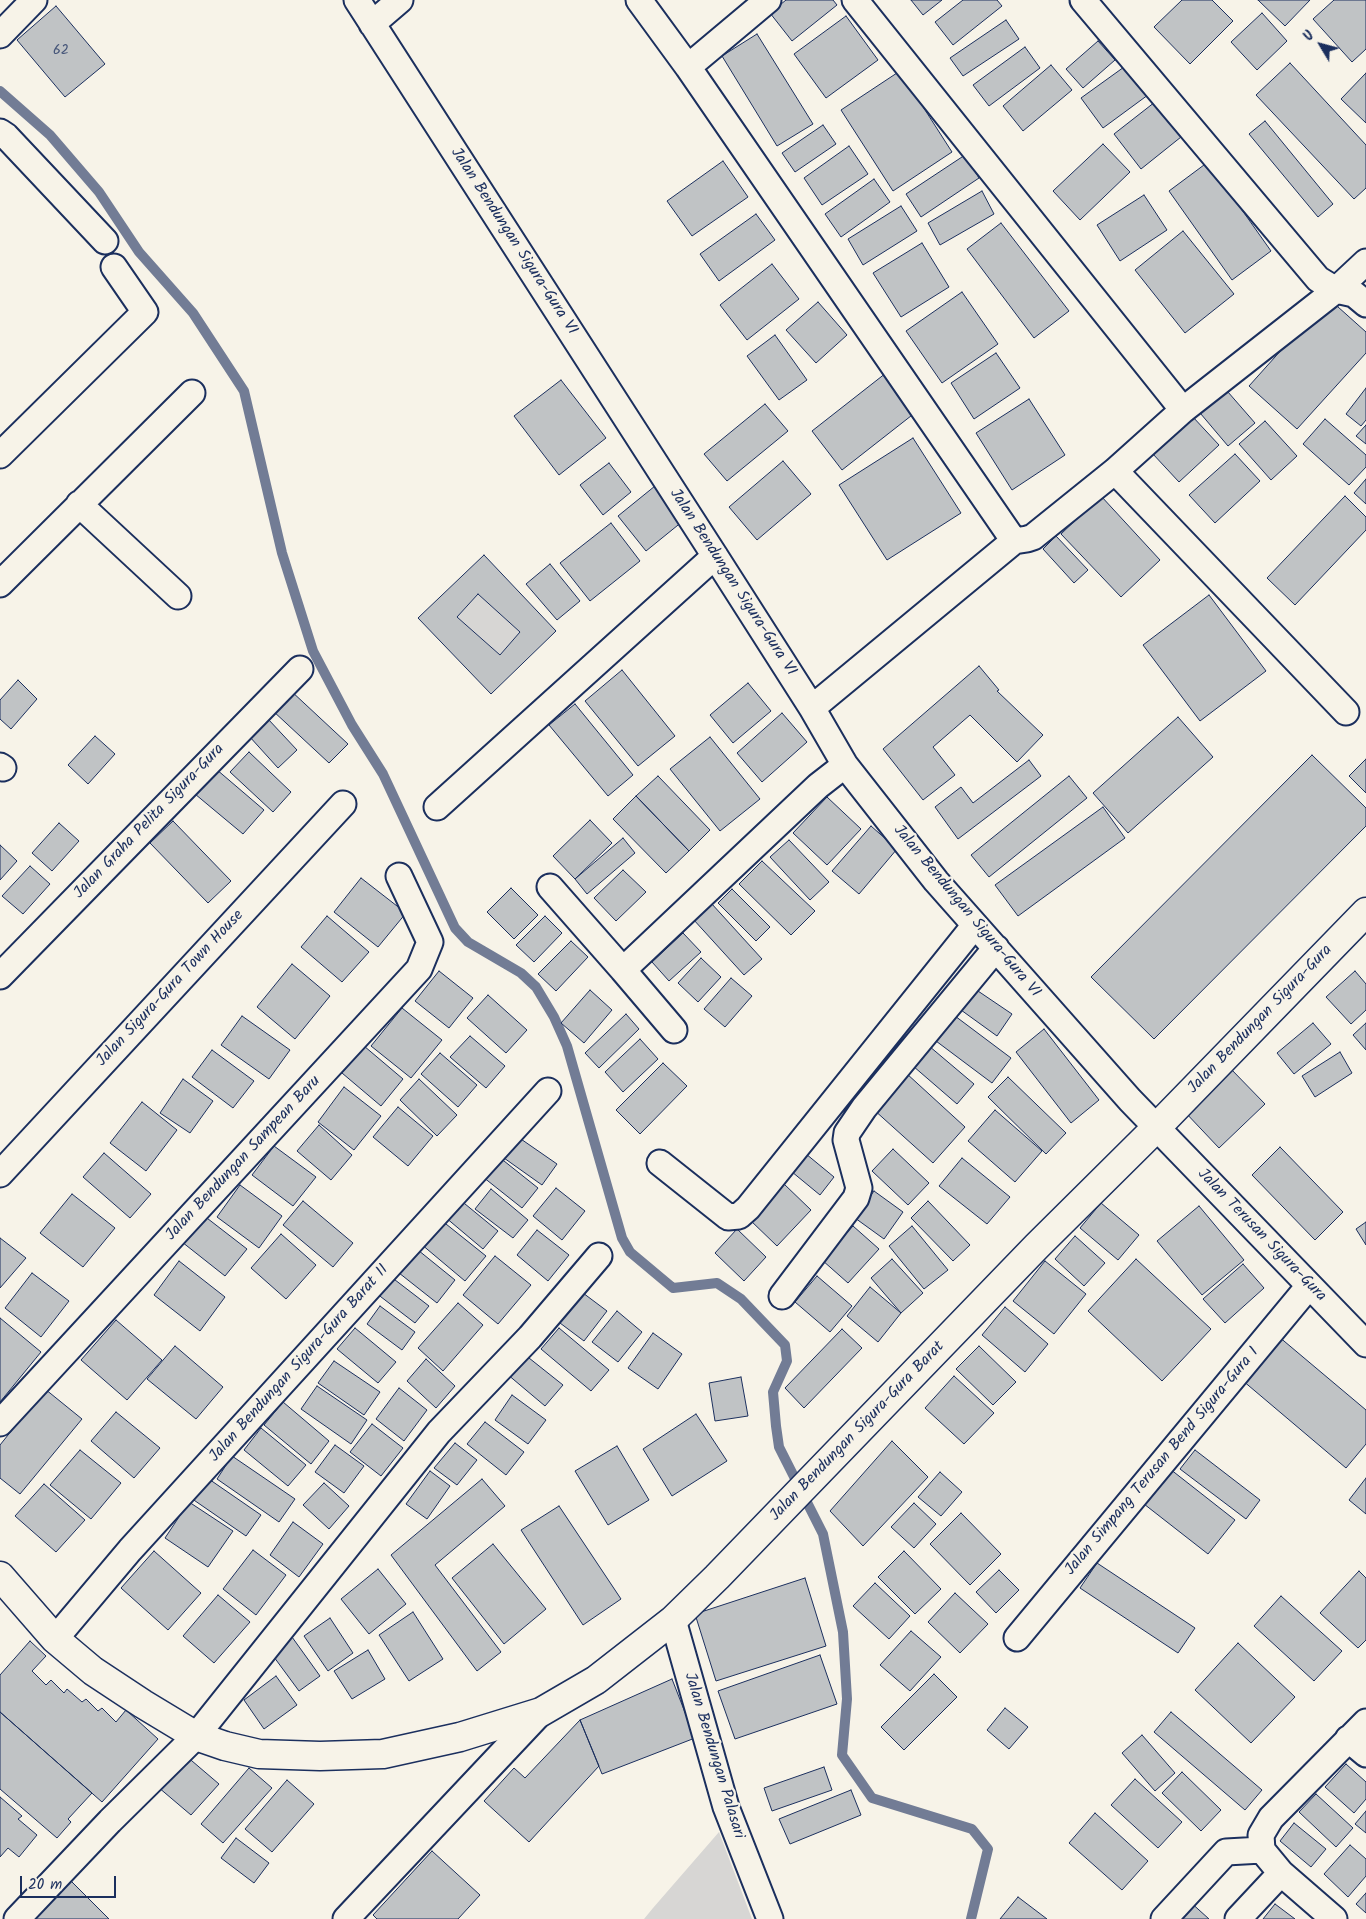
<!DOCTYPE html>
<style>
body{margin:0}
#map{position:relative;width:1366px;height:1919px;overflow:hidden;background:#f7f3e8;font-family:Kalam,sans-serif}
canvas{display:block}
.north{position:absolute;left:1296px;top:20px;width:50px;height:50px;-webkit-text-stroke:4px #f7f3e8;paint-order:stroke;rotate:307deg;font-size:14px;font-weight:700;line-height:20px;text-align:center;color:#1b2f5e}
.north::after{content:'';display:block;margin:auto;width:18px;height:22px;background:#1b2f5e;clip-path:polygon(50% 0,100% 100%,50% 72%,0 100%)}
.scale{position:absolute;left:20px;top:1876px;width:96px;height:22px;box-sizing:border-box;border:2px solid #1b2f5e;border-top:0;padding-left:6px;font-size:15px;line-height:18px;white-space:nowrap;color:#1b2f5e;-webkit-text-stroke:4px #f7f3e8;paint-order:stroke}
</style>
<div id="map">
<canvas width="1366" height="1919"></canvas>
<div class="north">U</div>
<div class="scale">20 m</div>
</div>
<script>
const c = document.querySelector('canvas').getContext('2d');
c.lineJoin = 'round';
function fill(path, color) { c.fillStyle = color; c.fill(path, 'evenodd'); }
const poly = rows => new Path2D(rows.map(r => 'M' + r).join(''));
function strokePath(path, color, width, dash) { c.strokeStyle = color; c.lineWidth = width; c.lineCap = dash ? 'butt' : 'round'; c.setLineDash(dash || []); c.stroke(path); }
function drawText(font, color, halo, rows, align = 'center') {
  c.font = font + ' Kalam,sans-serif'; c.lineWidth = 4.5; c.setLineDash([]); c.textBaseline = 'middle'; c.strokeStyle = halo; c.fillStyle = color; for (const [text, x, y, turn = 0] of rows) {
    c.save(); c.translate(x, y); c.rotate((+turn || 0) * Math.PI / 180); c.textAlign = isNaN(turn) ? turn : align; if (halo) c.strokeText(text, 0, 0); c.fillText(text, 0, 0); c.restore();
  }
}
fill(poly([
 [478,594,520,632,500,655,457,617],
 [719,1832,752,1919,644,1919,653,1908]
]), '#d7d6d4');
strokePath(poly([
 [0,91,50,135,99,192,139,252,193,313,244,391,282,553,313,651,352,725,383,774,455,928,468,942,521,973,536,987,554,1017,567,1046,622,1238,630,1252,673,1288,717,1283,741,1299,785,1345,787,1361,773,1392,776,1426,779,1447,823,1534,843,1632,847,1699,842,1755,872,1798,972,1829,988,1849,971,1919]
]), '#727c95', 10);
const building = poly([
 [786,0,833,0,837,5,792,41,770,13,786,0],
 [911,0,942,0,923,15,911,0],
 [963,0,997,0,1002,6,953,45,935,22,963,0],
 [1182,0,1212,0,1233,21,1190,64,1154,27,1182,0],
 [1258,0,1310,0,1285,26,1258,0],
 [1334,0,1366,0,1366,49,1352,62,1313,19,1334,0],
 [56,6,105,64,65,97,17,40,56,6],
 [1262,13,1287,41,1257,70,1231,42,1262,13],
 [846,16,878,60,826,98,794,54,846,16],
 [1006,20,1019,39,963,76,950,58,1006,20],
 [757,34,813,124,777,146,722,56,757,34],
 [1098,41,1115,60,1083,88,1066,69,1098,41],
 [1025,47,1040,68,989,106,973,85,1025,47],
 [1131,62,1152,92,1103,128,1081,98,1131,62],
 [1290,63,1366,145,1366,188,1354,199,1256,95,1290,63],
 [1051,65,1072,90,1023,131,1003,106,1051,65],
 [900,71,952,152,893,191,841,110,900,71],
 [1366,73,1366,123,1341,99,1366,73],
 [1155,102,1181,137,1141,169,1114,134,1155,102],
 [1265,121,1333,204,1318,217,1249,134,1265,121],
 [823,125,836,144,795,172,782,153,823,125],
 [1103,144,1130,172,1080,220,1053,191,1103,144],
 [849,146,868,174,822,205,804,178,849,146],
 [965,155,979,178,921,217,906,194,965,155],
 [723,161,748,197,692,236,667,201,723,161],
 [1208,162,1271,251,1232,280,1169,191,1208,162],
 [874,179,890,202,841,237,825,214,874,179],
 [982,191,994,214,940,245,928,223,982,191],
 [1144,195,1167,230,1120,261,1097,225,1144,195],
 [901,206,917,231,863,265,848,239,901,206],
 [756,214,775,240,719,281,700,254,756,214],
 [1001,223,1069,311,1034,338,967,249,1001,223],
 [1183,231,1234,294,1185,333,1135,270,1183,231],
 [922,243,949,287,901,317,873,273,922,243],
 [772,264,799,299,747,340,720,305,772,264],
 [962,292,998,344,942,383,906,331,962,292],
 [1328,298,1366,332,1366,353,1297,429,1249,386,1328,298],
 [818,302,847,335,816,363,786,330,818,302],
 [775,335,807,380,779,400,747,356,775,335],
 [996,353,1020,388,974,419,951,383,996,353],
 [886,373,916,412,842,470,812,431,886,373],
 [561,380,606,438,559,475,514,416,561,380],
 [1221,384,1255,423,1228,446,1195,407,1221,384],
 [1366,388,1366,420,1361,426,1346,414,1366,388],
 [1029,399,1065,455,1012,490,976,433,1029,399],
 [765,404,788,431,727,481,704,454,765,404],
 [1192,416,1219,445,1179,482,1152,453,1192,416],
 [1325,419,1366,455,1366,467,1349,485,1303,444,1325,419],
 [1265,421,1297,456,1271,480,1239,444,1265,421],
 [1366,425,1366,444,1356,436,1366,425],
 [913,438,961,513,887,560,839,485,913,438],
 [1235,454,1260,481,1215,523,1189,495,1235,454],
 [783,461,811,494,757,540,729,507,783,461],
 [609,463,631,492,603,515,580,485,609,463],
 [1366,479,1366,504,1354,493,1366,479],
 [655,486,683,521,646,551,618,516,655,486],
 [1101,496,1160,560,1121,597,1061,534,1101,496],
 [1345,496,1366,517,1366,530,1295,605,1267,578,1345,496],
 [611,523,640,561,590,601,560,563,611,523],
 [1056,536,1088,570,1074,583,1043,549,1056,536],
 [484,555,556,631,491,694,418,618,484,555],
 [478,594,520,632,500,655,457,617,478,594],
 [550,564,580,601,557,620,526,584,550,564],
 [1209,595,1266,671,1200,721,1143,645,1209,595],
 [979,666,999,690,997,691,1043,735,1017,762,970,715,933,747,955,775,923,800,883,749,979,666],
 [622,670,675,736,638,766,585,701,622,670],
 [18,680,37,699,11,729,0,719,0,700,18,680],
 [748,683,771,711,733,743,710,715,748,683],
 [290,690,348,744,329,763,272,710,290,690],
 [575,704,633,775,608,796,549,725,575,704],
 [782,713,807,742,762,782,737,753,782,713],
 [1178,717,1213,757,1128,833,1093,793,1178,717],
 [268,719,297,750,278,768,249,736,268,719],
 [95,736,115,754,88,784,68,765,95,736],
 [710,737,760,799,720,831,670,769,710,737],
 [249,752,291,792,273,812,230,772,249,752],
 [1312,755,1366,808,1366,826,1154,1039,1091,977,1312,755],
 [1366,759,1366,793,1349,776,1366,759],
 [1029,760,1041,776,958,839,935,807,961,787,973,803,1029,760],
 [216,769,264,810,243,834,195,794,216,769],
 [658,776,710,830,689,851,636,796,658,776],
 [1069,776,1087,798,989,877,971,855,1069,776],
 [636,796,689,851,666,873,613,819,636,796],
 [827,797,861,829,827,865,793,833,827,797],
 [1103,807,1125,838,1018,916,995,885,1103,807],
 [590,820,612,843,575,879,553,856,590,820],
 [173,821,231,881,208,903,150,843,173,821],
 [59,823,79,841,52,871,32,853,59,823],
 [871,826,897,849,859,894,832,871,871,826],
 [623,838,635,853,587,894,575,879,623,838],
 [789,840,829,882,810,900,770,857,789,840],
 [0,845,17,861,0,880,0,845],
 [762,861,815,911,791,935,739,884,762,861],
 [30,866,50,884,23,914,2,896,30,866],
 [623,870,646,892,616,921,594,898,623,870],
 [361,878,406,913,378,947,334,912,361,878],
 [511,888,538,915,514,939,487,912,511,888],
 [732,889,770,927,756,941,718,903,732,889],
 [711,903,762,959,744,975,693,919,711,903],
 [327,916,369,952,342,982,301,947,327,916],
 [545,916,562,933,534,962,516,945,545,916],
 [683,933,701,952,669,981,652,962,683,933],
 [571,941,588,957,556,991,538,974,571,941],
 [701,958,721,977,698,1002,678,983,701,958],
 [292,964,330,996,295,1039,257,1007,292,964],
 [439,971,473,998,449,1028,415,1001,439,971],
 [1355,971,1366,984,1366,1010,1351,1024,1326,997,1355,971],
 [731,978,752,996,725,1027,704,1009,731,978],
 [975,989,1012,1014,997,1036,961,1010,975,989],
 [590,990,612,1010,584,1043,561,1023,590,990],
 [488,995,527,1030,506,1053,467,1018,488,995],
 [402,1008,442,1040,411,1078,371,1046,402,1008],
 [626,1014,639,1029,599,1068,585,1053,626,1014],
 [242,1016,290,1050,269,1079,221,1045,242,1016],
 [955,1016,1011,1058,992,1083,936,1041,955,1016],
 [1313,1023,1331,1044,1294,1074,1277,1053,1313,1023],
 [1366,1023,1366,1050,1353,1035,1366,1023],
 [1044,1029,1099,1100,1071,1123,1016,1052,1044,1029],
 [470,1036,505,1066,486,1088,450,1057,470,1036],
 [640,1039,658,1059,623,1092,605,1072,640,1039],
 [364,1046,403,1079,381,1106,342,1073,364,1046],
 [929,1046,974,1084,957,1104,913,1066,929,1046],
 [212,1050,254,1081,233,1108,192,1077,212,1050],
 [1340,1052,1352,1073,1315,1097,1302,1076,1340,1052],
 [440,1053,477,1085,458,1107,421,1074,440,1053],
 [663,1063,687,1086,640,1134,616,1110,663,1063],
 [1229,1067,1265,1104,1219,1148,1184,1111,1229,1067],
 [906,1073,965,1127,933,1163,873,1109,906,1073],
 [1008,1077,1066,1133,1046,1154,988,1097,1008,1077],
 [183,1079,213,1101,190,1133,160,1113,183,1079],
 [419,1079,457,1115,437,1136,400,1100,419,1079],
 [344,1087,381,1116,354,1150,318,1122,344,1087],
 [142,1102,177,1130,146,1171,110,1143,142,1102],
 [398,1107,433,1136,408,1166,373,1137,398,1107],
 [995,1110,1042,1151,1015,1182,968,1141,995,1110],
 [319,1125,352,1155,331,1180,297,1151,319,1125],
 [518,1137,557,1164,542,1185,504,1158,518,1137],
 [274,1146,316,1177,293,1206,252,1175,274,1146],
 [1280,1147,1343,1212,1315,1240,1252,1175,1280,1147],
 [800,1149,834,1177,820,1195,786,1167,800,1149],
 [893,1149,929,1183,908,1205,872,1171,893,1149],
 [104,1153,151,1194,130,1218,83,1177,104,1153],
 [499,1157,538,1188,522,1208,483,1177,499,1157],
 [962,1158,1010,1197,987,1224,939,1186,962,1158],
 [783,1183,811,1210,777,1246,749,1219,783,1183],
 [240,1185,282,1216,259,1248,217,1217,240,1185],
 [556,1188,585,1211,562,1240,533,1216,556,1188],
 [491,1189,528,1220,513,1238,475,1209,491,1189],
 [874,1191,903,1212,884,1239,855,1218,874,1191],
 [72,1194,115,1228,83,1267,40,1233,72,1194],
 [459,1199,498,1231,483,1249,445,1217,459,1199],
 [303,1201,353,1243,333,1267,283,1225,303,1201],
 [928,1201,970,1245,953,1261,911,1218,928,1201],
 [1101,1203,1139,1235,1118,1260,1080,1228,1101,1203],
 [1199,1206,1244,1260,1202,1295,1157,1241,1199,1206],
 [203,1215,247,1249,225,1276,182,1242,203,1215],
 [441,1220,486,1256,465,1281,421,1244,441,1220],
 [1366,1222,1366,1245,1356,1229,1366,1222],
 [853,1226,879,1249,848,1283,822,1260,853,1226],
 [912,1226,948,1270,924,1289,889,1246,912,1226],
 [737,1229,766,1257,744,1281,715,1253,737,1229],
 [537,1230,569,1255,548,1281,517,1255,537,1230],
 [281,1234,316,1265,286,1299,251,1268,281,1234],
 [1075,1236,1105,1263,1084,1286,1055,1259,1075,1236],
 [0,1238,26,1258,0,1288,0,1238],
 [413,1246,455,1280,437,1303,394,1269,413,1246],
 [495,1256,531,1285,498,1324,463,1295,495,1256],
 [892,1259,923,1293,901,1313,871,1278,892,1259],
 [1136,1259,1211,1329,1162,1381,1088,1311,1136,1259],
 [179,1261,225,1297,200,1331,154,1295,179,1261],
 [1045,1261,1086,1294,1054,1334,1013,1301,1045,1261],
 [1243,1264,1264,1288,1225,1323,1203,1299,1243,1264],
 [32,1273,69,1301,41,1337,5,1308,32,1273],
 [386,1273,429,1306,415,1323,372,1290,386,1273],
 [817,1276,852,1306,830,1332,795,1302,817,1276],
 [870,1287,901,1313,878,1342,847,1316,870,1287],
 [579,1290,607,1311,584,1341,556,1320,579,1290],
 [458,1303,483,1325,443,1371,418,1348,458,1303],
 [380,1306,415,1332,402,1350,367,1324,380,1306],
 [1005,1307,1048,1344,1025,1372,982,1335,1005,1307],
 [617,1311,642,1332,618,1362,592,1342,617,1311],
 [0,1318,41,1352,0,1402,0,1318],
 [116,1320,162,1360,127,1400,81,1360,116,1320],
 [355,1328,396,1362,378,1383,337,1349,355,1328],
 [559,1328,609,1370,591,1391,541,1349,559,1328],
 [842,1329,862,1348,804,1408,785,1388,842,1329],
 [653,1333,682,1354,658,1389,628,1368,653,1333],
 [1278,1336,1366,1410,1366,1444,1346,1468,1242,1380,1278,1336],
 [175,1346,223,1387,196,1419,147,1379,175,1346],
 [979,1346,1016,1382,993,1405,956,1369,979,1346],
 [524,1354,563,1385,545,1406,507,1374,524,1354],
 [426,1359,455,1386,436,1408,407,1381,426,1359],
 [334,1361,380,1392,364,1415,318,1383,334,1361],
 [954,1376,994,1413,964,1444,925,1408,954,1376],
 [741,1377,748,1416,715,1421,709,1383,741,1377],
 [317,1386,367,1420,351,1444,301,1409,317,1386],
 [399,1388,427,1410,404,1441,376,1419,399,1388],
 [45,1389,82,1419,20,1494,0,1478,0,1445,45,1389],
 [512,1395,546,1420,528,1444,495,1420,512,1395],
 [283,1402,329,1441,311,1464,264,1425,283,1402],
 [116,1412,160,1448,134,1478,91,1441,116,1412],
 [696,1414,727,1461,672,1496,643,1449,696,1414],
 [485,1422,524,1452,506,1475,467,1444,485,1422],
 [372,1424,403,1448,381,1476,350,1452,372,1424],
 [261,1428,306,1465,288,1486,244,1450,261,1428],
 [892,1441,928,1477,863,1546,830,1511,892,1441],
 [455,1443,477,1460,457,1485,434,1468,455,1443],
 [335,1445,364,1466,344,1493,315,1472,335,1445],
 [617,1446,649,1500,608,1525,575,1471,617,1446],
 [80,1450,121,1483,91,1519,50,1485,80,1450],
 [1195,1450,1260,1500,1246,1519,1180,1469,1195,1450],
 [232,1456,295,1499,279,1522,217,1479,232,1456],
 [1170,1469,1235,1520,1208,1554,1144,1504,1170,1469],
 [430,1471,450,1486,427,1519,406,1504,430,1471],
 [940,1472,962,1492,941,1516,918,1497,940,1472],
 [203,1475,261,1515,246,1536,188,1496,203,1475],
 [1366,1478,1366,1514,1349,1500,1366,1478],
 [482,1479,505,1506,435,1565,501,1652,477,1671,391,1555,482,1479],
 [324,1483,349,1506,329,1529,303,1505,324,1483],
 [44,1484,85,1520,56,1552,15,1516,44,1484],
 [189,1502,233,1531,208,1567,165,1538,189,1502],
 [914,1503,936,1524,914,1548,891,1527,914,1503],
 [559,1506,621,1599,583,1625,521,1530,559,1506],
 [961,1513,1001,1554,970,1585,930,1544,961,1513],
 [293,1522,323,1544,299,1577,270,1555,293,1522],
 [493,1544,546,1609,504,1644,452,1578,493,1544],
 [253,1550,286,1575,256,1615,223,1589,253,1550],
 [154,1551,201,1593,168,1630,121,1588,154,1551],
 [904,1551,941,1589,915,1614,878,1577,904,1551],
 [1097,1563,1195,1628,1178,1653,1080,1588,1097,1563],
 [378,1569,406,1604,369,1634,341,1599,378,1569],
 [999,1570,1019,1590,996,1613,976,1592,999,1570],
 [1359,1571,1366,1578,1366,1640,1358,1648,1320,1613,1359,1571],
 [805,1578,826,1646,716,1681,695,1614,805,1578],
 [875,1583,910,1616,889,1639,853,1606,875,1583],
 [955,1593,988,1624,960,1653,928,1622,955,1593],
 [218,1595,250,1622,214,1663,183,1636,218,1595],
 [1281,1596,1342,1651,1314,1681,1254,1626,1281,1596],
 [413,1612,443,1659,409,1681,379,1635,413,1612],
 [330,1618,353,1653,328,1671,304,1636,330,1618],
 [911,1631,941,1657,910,1691,880,1665,911,1631],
 [292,1637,320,1676,299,1691,271,1653,292,1637],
 [30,1641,46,1656,32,1671,46,1685,51,1680,64,1693,67,1689,82,1702,86,1699,98,1711,102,1708,116,1722,126,1710,158,1739,102,1802,0,1712,0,1675,30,1641],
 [1238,1643,1295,1697,1251,1743,1195,1690,1238,1643],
 [368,1650,385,1679,352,1699,334,1671,368,1650],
 [820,1655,837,1704,735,1739,718,1691,820,1655],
 [934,1674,957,1697,904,1750,881,1727,934,1674],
 [276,1676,297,1705,264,1729,244,1700,276,1676],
 [672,1679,695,1738,602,1774,580,1720,672,1679],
 [1005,1708,1028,1727,1009,1749,987,1730,1005,1708],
 [0,1712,92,1793,68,1819,71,1822,57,1838,0,1789,0,1712],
 [1171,1712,1262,1790,1245,1810,1154,1732,1171,1712],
 [580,1720,599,1766,529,1842,484,1801,514,1768,525,1778,580,1720],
 [1142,1735,1175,1773,1155,1791,1122,1753,1142,1735],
 [185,1755,219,1784,191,1815,158,1787,185,1755],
 [1346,1764,1366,1782,1366,1799,1354,1813,1325,1787,1346,1764],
 [824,1767,832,1790,772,1811,764,1788,824,1767],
 [249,1768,272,1788,223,1843,201,1824,249,1768],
 [1182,1772,1221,1810,1201,1831,1162,1793,1182,1772],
 [1135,1779,1182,1822,1158,1848,1111,1805,1135,1779],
 [287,1780,314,1804,272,1852,245,1829,287,1780],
 [851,1790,861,1815,790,1844,779,1819,851,1790],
 [1316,1794,1353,1828,1336,1847,1299,1812,1316,1794],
 [0,1797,22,1816,18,1819,37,1835,19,1857,8,1848,0,1857,0,1797],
 [1366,1811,1366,1833,1355,1824,1366,1811],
 [1095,1813,1148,1861,1122,1890,1069,1843,1095,1813],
 [1294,1823,1326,1849,1311,1867,1280,1841,1294,1823],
 [236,1838,269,1863,254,1883,221,1858,236,1838],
 [1350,1845,1366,1859,1366,1876,1348,1897,1324,1874,1350,1845],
 [432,1851,480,1895,458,1919,377,1919,373,1915,432,1851],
 [71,1881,109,1919,34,1919,71,1881],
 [1366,1893,1366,1913,1356,1904,1366,1893],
 [1018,1897,1047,1919,1000,1919,1018,1897],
 [1188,1900,1209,1919,1171,1919,1188,1900],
 [1275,1904,1295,1919,1263,1919,1275,1904]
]);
fill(building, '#c0c3c5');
strokePath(building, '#1b2f5e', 1);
const street = poly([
 [357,0,715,556,812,708,845,765,936,881,1130,1100,1366,1344],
 [639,0,688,67,1014,541],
 [855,0,1183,410],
 [1083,0,1318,279,1336,290,1354,294,1366,304],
 [372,24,400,0],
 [0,35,34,0],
 [688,67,768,0],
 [0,132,6,136,105,241],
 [0,455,145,312,114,267],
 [1115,471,1346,712],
 [79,504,178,596],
 [0,584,192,393],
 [812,708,1014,541,1027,539,1033,537,1115,471,1183,410,1336,290,1366,262],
 [0,766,3,768],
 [437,807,715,556],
 [550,887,623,970,818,786,845,765],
 [623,970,674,1030],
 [0,976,300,669],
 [660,1163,728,1217,739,1216,748,1208,975,925],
 [0,1174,343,804],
 [782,1296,856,1198,859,1188,846,1140,847,1133,864,1108,996,948],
 [0,1423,419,969,430,942,399,876],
 [673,1620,726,1807,770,1919],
 [1017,1638,1309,1286],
 [55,1639,130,1550,548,1091],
 [1348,1739,1366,1754],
 [1262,1850,1261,1835,1271,1818,1366,1722],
 [1262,1850,1281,1873,1334,1919],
 [17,1919,110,1821,196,1736,439,1432,530,1337,599,1256],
 [346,1919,541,1712],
 [1164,1919,1226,1852,1262,1850],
 [1238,1919,1281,1873]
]);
const secondary = poly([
 [0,1576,55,1639,93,1671,143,1704,196,1736,225,1746,259,1754,320,1756,383,1754,460,1737,541,1712,596,1680,673,1620,717,1577,1037,1246,1156,1128,1366,912]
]);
strokePath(street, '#1b2f5e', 29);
strokePath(secondary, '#1b2f5e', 31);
strokePath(street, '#f7f3e8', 25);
strokePath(secondary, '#f7f3e8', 28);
drawText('14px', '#445478', null, [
 ["62",61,52]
]);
drawText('16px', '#1b2f5e', '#f7f3e8', [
 ["Jalan Bendungan Sigura-Gura VI",513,242,57],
 ["Jalan Bendungan Sigura-Gura VI",732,583,57],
 ["Jalan Graha Pelita Sigura-Gura",150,822,-46],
 ["Jalan Bendungan Sigura-Gura VI",966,912,50],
 ["Jalan Sigura-Gura Town House",171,989,-47],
 ["Jalan Bendungan Sigura-Gura",1261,1020,-46],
 ["Jalan Bendungan Sampean Baru",244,1159,-47],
 ["Jalan Terusan Sigura-Gura",1261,1236,46],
 ["Jalan Bendungan Sigura-Gura Barat II",300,1364,-48],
 ["Jalan Bendungan Sigura-Gura Barat",858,1432,-46],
 ["Jalan Simpang Terusan Bend Sigura-Gura I",1163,1462,-50],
 ["Jalan Bendungan Palasari",713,1756,73]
]);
</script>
